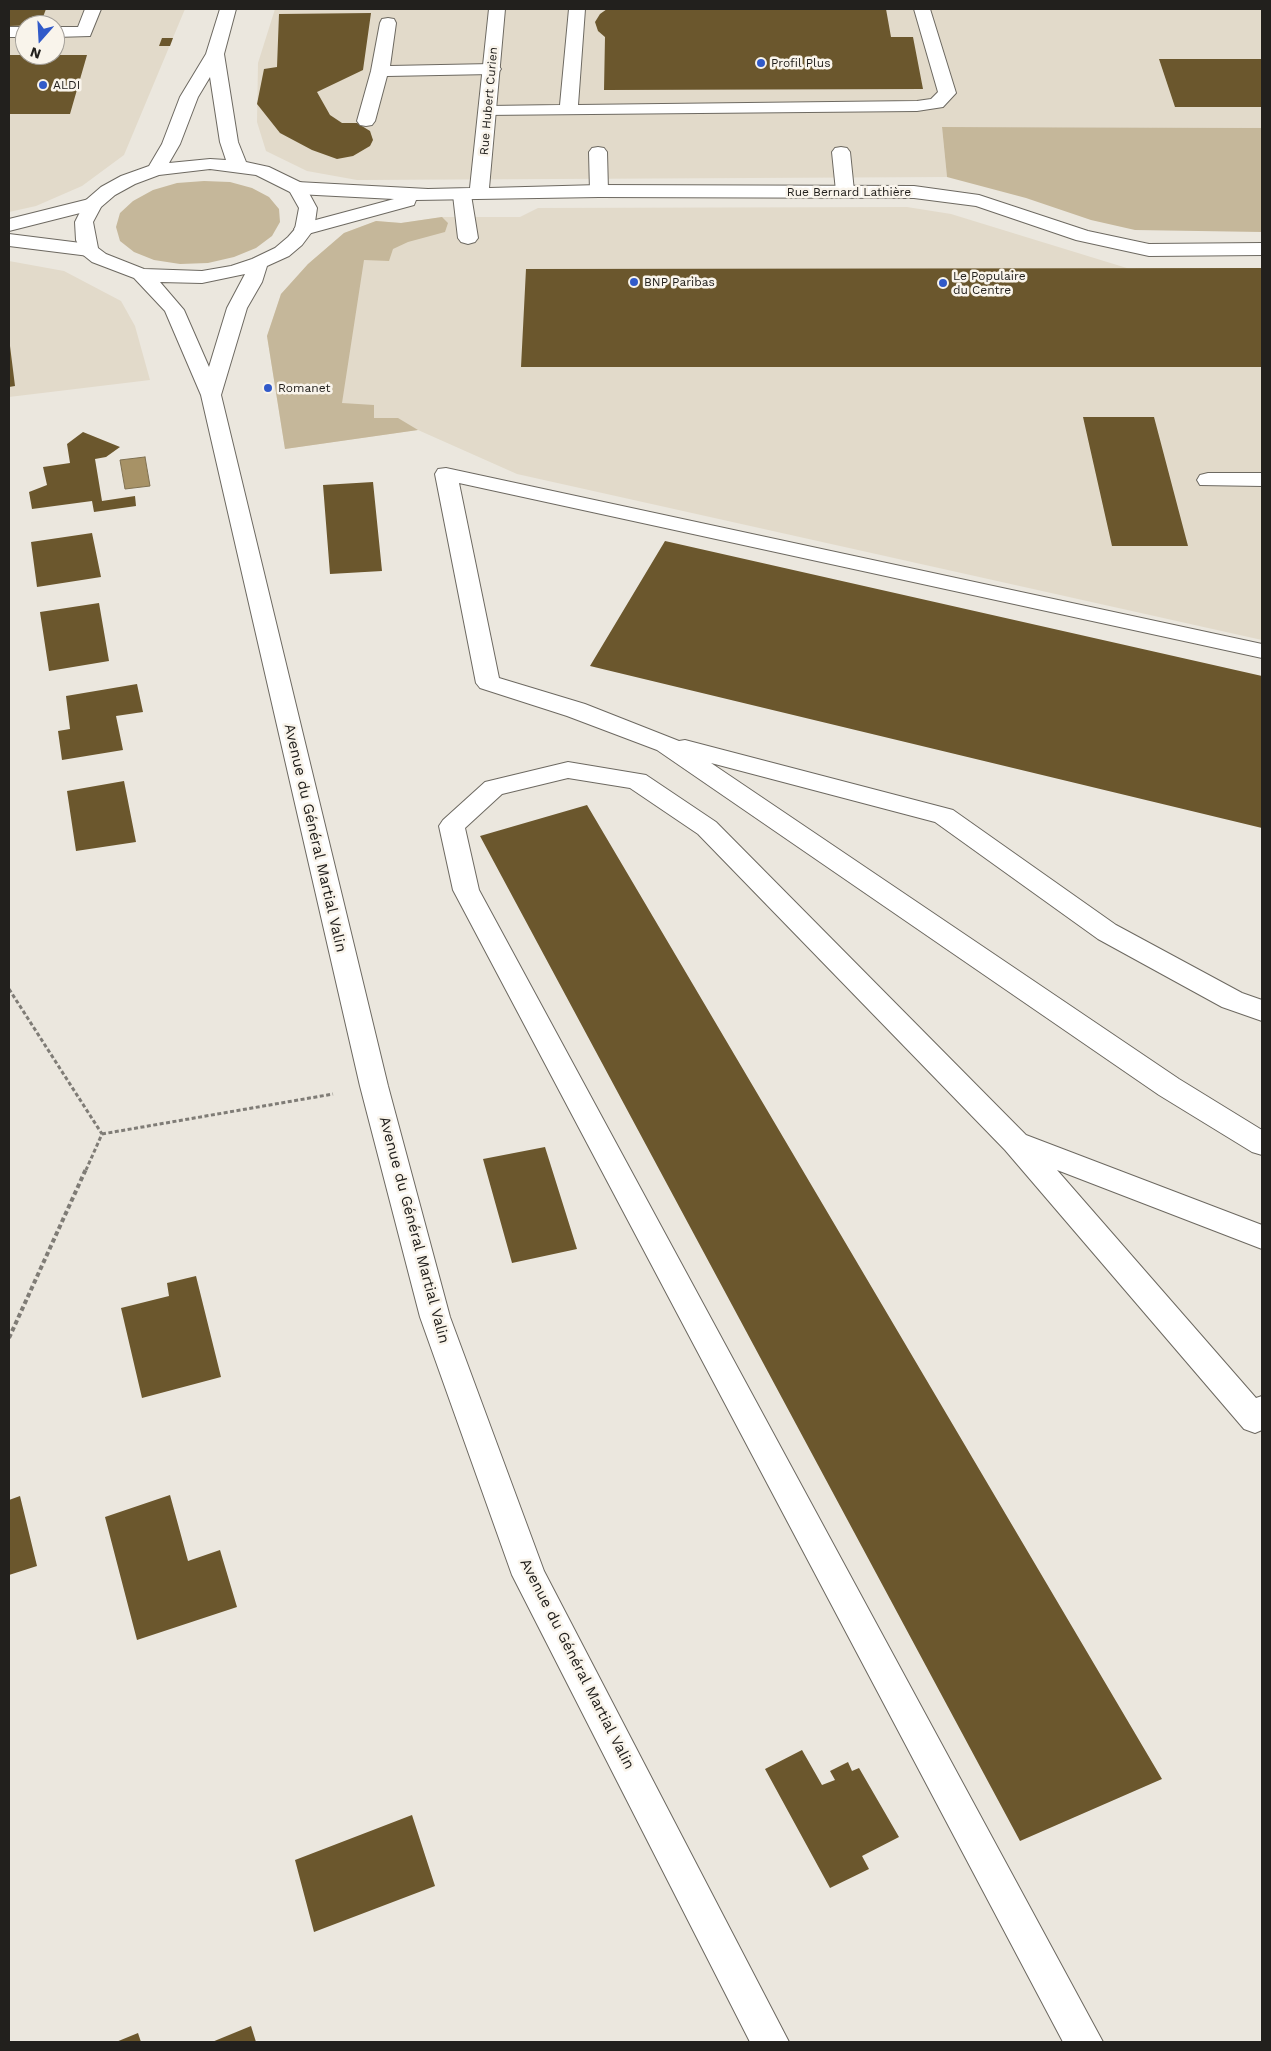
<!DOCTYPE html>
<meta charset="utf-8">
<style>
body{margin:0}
#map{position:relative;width:1271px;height:2051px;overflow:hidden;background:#ebe7de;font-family:"Work Sans",sans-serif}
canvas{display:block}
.frame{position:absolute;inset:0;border:10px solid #22201d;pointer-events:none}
.north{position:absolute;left:15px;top:15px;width:50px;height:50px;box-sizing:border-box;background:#f9f4eb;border:1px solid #a39f99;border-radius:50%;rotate:199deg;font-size:14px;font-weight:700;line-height:20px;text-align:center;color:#22201d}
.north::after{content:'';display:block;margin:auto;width:18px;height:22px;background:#315ac9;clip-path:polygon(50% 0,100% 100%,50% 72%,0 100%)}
</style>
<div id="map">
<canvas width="1271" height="2051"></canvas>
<div class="frame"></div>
<div class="north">N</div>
</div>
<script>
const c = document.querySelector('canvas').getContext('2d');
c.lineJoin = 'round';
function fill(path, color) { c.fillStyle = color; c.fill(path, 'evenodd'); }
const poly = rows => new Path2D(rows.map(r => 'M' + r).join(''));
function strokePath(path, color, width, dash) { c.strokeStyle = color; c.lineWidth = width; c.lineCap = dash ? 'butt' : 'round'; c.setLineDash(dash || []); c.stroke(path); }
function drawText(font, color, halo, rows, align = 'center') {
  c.font = font + ' "Work Sans",sans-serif'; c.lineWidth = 5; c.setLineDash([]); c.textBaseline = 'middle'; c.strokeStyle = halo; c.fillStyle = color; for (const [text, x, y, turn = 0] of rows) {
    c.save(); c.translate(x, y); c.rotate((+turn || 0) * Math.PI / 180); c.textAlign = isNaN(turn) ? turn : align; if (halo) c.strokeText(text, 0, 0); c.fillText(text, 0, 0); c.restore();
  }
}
fill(poly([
 [9,9,185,9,124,155,82,186,36,206,9,212],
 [25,25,55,25,55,55,25,55],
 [275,9,1262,9,1262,128,942,127,947,177,357,180,307,171,266,151,257,122,258,63],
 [907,207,951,214,1130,269,1262,268,1262,640,517,474,418,430,285,449,267,336,281,294,308,264,344,233,376,221,401,223,442,217,520,217,538,208],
 [9,261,64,271,121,301,135,326,150,380,9,397]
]), '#e2daca');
fill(poly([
 [942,127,1262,128,1262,232,1135,230,1091,220,1026,198,947,177],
 [204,181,230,182,252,188,269,197,279,209,280,222,272,236,256,248,234,257,208,263,180,264,154,260,134,252,120,241,116,227,120,213,133,201,153,190,177,183],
 [442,217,448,223,445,232,408,242,393,249,389,261,364,260,342,403,374,405,374,418,398,418,418,430,285,449,267,336,281,294,308,264,344,233,376,221,401,223]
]), '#c5b79a');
const water = poly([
 [145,457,150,486,125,489,120,460,145,457]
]);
fill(water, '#a79266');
strokePath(water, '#7f7050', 1);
fill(poly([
 [9,9,46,9,40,25,9,26],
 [607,9,886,9,891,37,913,37,923,89,604,90,605,37,598,31,595,22,600,14],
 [371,13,363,70,317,92,330,115,342,123,357,123,370,131,373,140,370,146,353,156,337,159,312,150,280,133,257,104,264,69,277,67,279,14],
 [162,38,173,38,170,46,159,46],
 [9,55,87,55,70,114,9,114],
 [1159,59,1262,59,1262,107,1175,107],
 [1262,268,1262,367,521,367,526,269],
 [10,346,15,386,9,387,9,347],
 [1083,417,1154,417,1188,546,1112,546],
 [83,432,120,447,106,457,95,459,102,501,135,496,136,506,94,512,92,501,32,509,29,492,47,485,43,467,70,463,67,444],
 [373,482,382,571,330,574,323,485],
 [92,533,101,577,37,587,31,542],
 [665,541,1262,676,1262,828,590,666],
 [99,603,109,661,49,671,40,612],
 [137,684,143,712,116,716,123,750,62,760,58,731,70,729,66,696],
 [124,781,136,842,76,851,67,791],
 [587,805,1162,1779,1020,1841,480,836],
 [545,1147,577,1249,512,1263,483,1159],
 [196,1276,221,1377,142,1398,121,1308,169,1296,167,1283],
 [170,1495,188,1561,220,1550,237,1607,137,1640,105,1517],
 [20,1496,37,1566,9,1575,9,1500],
 [802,1750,822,1785,835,1780,830,1771,848,1762,852,1771,859,1768,899,1837,862,1856,869,1869,830,1888,765,1769],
 [412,1815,435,1886,314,1932,295,1860],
 [251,2026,256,2042,212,2042],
 [138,2033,141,2042,116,2042]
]), '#6b572d');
const service = poly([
 [85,9,101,9,90,36,55,37,55,27,78,27,85,9],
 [569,9,585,9,578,105,917,101,931,99,938,92,914,9,930,9,956,93,943,107,917,111,483,115,480,111,483,107,489,106,560,105,569,9],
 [388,18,394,19,396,23,390,66,492,64,498,65,501,69,498,73,492,74,387,76,375,121,372,125,366,126,360,125,357,121,371,71,380,23,382,19,388,18],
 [9,27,25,27,25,37,9,37,9,27],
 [598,147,604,148,607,152,608,191,606,195,599,197,592,195,590,191,589,152,592,148,598,147],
 [841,147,847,148,850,152,854,191,852,195,845,197,838,195,836,191,832,152,835,148,841,147],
 [462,189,469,191,471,195,478,238,475,242,468,244,461,242,458,238,453,195,455,191,462,189],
 [446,468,1262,644,1262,658,459,483,499,678,585,704,679,741,685,740,953,810,1116,925,1242,993,1262,1000,1262,1021,1222,1007,1098,939,935,822,711,763,1179,1079,1262,1130,1262,1155,1252,1152,1159,1095,657,750,567,716,480,688,476,683,435,474,438,469,446,468],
 [1208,473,1262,473,1262,486,1200,485,1197,480,1200,475,1208,473],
 [568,762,646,775,716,822,1026,1135,1262,1225,1262,1249,1057,1170,1256,1398,1262,1396,1262,1430,1255,1433,1244,1429,1005,1150,698,834,630,788,568,778,502,794,465,828,479,890,1103,2042,1063,2042,453,890,439,826,443,820,485,782,568,762]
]);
const minor = poly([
 [489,9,505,9,489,188,599,185,914,186,979,195,1088,231,1149,244,1262,243,1262,255,1149,256,1076,240,976,206,914,198,599,197,416,200,414,205,304,235,297,233,294,229,297,225,394,199,297,194,290,192,288,188,290,184,297,182,428,189,470,188,489,9]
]);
const tertiary = poly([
 [93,198,100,200,102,204,100,208,9,231,9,219,93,198],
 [9,234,89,244,96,246,99,250,96,254,89,256,9,246,9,234]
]);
const secondary = poly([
 [220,9,236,9,224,54,238,142,246,162,269,167,304,184,317,208,314,229,302,245,289,256,267,266,262,282,247,308,221,395,388,1086,450,1317,544,1571,789,2042,750,2042,512,1575,420,1317,360,1086,201,395,165,311,134,278,92,262,82,254,76,240,75,222,86,200,101,187,121,176,149,166,162,144,180,97,206,54,220,9],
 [210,77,220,142,226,160,210,159,169,163,180,144,198,97,210,77],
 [210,169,256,175,290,192,299,208,295,229,288,237,275,248,252,259,231,266,202,271,144,269,106,254,98,248,93,222,101,207,115,195,135,184,159,175,210,169],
 [245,274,227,308,209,367,184,310,160,282,202,283,245,274]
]);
strokePath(service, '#6d6961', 2);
strokePath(minor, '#6d6961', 2);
strokePath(tertiary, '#6d6961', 2);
strokePath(secondary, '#6d6961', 2);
strokePath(poly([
 [9,989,102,1134,86,1170],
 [102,1134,333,1094]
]), '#7f7c76', 3, [4, 2.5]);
strokePath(poly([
 [9,1338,86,1169]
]), '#7f7c76', 4, [4.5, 3]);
fill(service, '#fff');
fill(minor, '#fff');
fill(tertiary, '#fff');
fill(secondary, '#fff');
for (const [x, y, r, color] of [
 [761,63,5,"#315ac9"],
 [43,85,5,"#315ac9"],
 [634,282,5,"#315ac9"],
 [943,283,5,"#315ac9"],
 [268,388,5,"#315ac9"]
]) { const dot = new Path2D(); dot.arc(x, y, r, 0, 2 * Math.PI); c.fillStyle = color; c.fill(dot); strokePath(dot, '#f9f4eb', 2); }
drawText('12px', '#22201d', '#f9f4eb', [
 ["Profil Plus",771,63],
 ["ALDI",53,85],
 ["Le Populaire",953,276],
 ["du Centre",953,290],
 ["BNP Paribas",644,282],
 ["Romanet",278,388]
], 'left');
drawText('12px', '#22201d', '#f9f4eb', [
 ["Rue Hubert Curien",489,101,-85],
 ["Rue Bernard Lathière",849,192]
]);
drawText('15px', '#22201d', '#f9f4eb', [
 ["Avenue du Général Martial Valin",315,838,77],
 ["Avenue du Général Martial Valin",414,1230,75],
 ["Avenue du Général Martial Valin",577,1664,63]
]);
</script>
